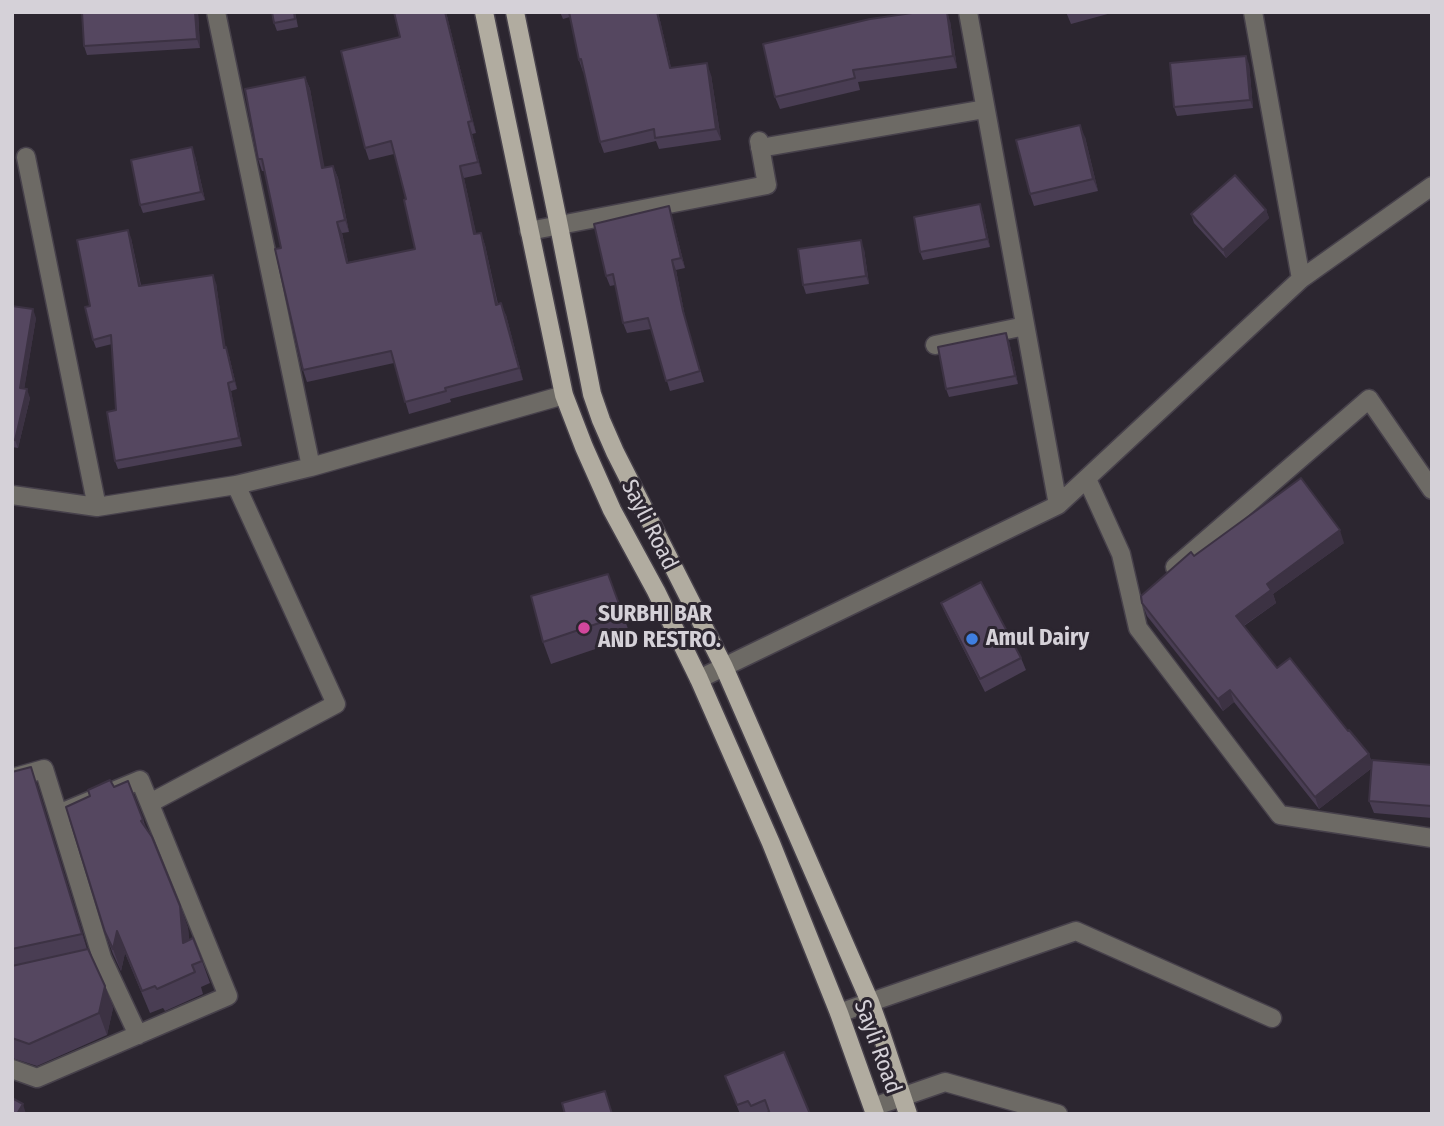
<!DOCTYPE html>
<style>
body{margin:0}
#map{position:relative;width:1444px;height:1126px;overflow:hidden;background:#2c2630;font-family:"Fira Sans Condensed",sans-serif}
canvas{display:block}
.frame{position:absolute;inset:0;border:14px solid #d5d1d8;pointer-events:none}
</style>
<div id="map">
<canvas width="1444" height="1126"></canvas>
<div class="frame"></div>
</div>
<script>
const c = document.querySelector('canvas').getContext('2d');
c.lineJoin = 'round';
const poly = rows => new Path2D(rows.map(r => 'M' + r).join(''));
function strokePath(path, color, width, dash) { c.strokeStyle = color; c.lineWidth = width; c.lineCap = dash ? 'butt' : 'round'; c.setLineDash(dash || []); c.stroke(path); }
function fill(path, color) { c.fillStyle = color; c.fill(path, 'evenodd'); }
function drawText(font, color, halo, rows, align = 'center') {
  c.font = font + ' "Fira Sans Condensed",sans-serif'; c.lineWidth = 6; c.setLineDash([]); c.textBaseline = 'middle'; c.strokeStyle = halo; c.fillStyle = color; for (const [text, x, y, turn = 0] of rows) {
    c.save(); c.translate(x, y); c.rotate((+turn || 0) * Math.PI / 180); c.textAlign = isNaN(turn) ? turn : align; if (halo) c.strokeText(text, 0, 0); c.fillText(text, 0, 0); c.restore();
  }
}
const minor = poly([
 [216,12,311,467],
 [968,12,1058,505],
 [1253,12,1301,279],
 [760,148,985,109],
 [26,157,97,507],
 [529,231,767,185,759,141],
 [935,345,1025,326],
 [1087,479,1121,554,1138,628,1280,815,1432,838],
 [12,495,97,507,236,485,311,467,564,395],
 [1175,567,1369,399,1432,490],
 [699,679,1058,505,1301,279,1432,186],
 [12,778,44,769,58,814,140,780,228,996,37,1078,12,1069],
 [150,803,336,704,236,485],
 [58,814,102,958,138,1035],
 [839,1013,1076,931,1272,1018],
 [873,1107,945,1082,1058,1114]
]);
const major = poly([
 [484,12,564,395,584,447,612,510,656,591,699,679,771,843,839,1013,875,1114],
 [515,12,559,226,592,394,601,420,615,452,724,667,870,1002,879,1027,908,1114]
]);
strokePath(minor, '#47414b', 21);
strokePath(major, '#47414b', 21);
strokePath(minor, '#6d6a65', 18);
strokePath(major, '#b1aca0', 18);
fill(poly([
 [198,12,200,48,87,55,84,46],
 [295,12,298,27,277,31,274,23],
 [394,12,446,12,476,133,472,134,482,174,464,178,476,234,481,233,485,245,498,304,506,315,523,380,450,399,451,402,409,414,394,363,307,382,303,370,281,248,264,171,262,171,258,159,305,77,310,89,324,168,333,166,338,178,349,232,342,233,348,262,415,249,406,199,394,154,369,160,365,148,400,37],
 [560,12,658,12,671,68,711,75,721,140,659,149,656,141,604,153,600,142,584,72,583,72,579,60,570,17,563,19],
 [1066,12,1115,12,1071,24],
 [950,21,957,68,858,82,860,90,780,109,775,97],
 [1249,64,1253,108,1177,116,1174,107],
 [1085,137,1098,191,1034,206,1030,194],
 [195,156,205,200,143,213,140,205],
 [1266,210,1269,218,1226,258,1194,223,1191,214],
 [983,213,990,247,923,260,920,252],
 [672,217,685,268,676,270,686,322,704,382,670,391,651,329,627,333,623,323,615,285,610,286,606,276],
 [131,238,141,285,216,283,225,347,229,356,237,389,231,391,242,446,118,469,115,461,116,410,112,344,96,348,93,340,90,306],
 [864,249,869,284,806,294,803,285],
 [12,306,36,318,24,389,30,398,18,448,12,447],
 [1009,341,1018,384,949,397,946,389],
 [1344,543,1273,594,1276,603,1244,626,1277,668,1348,731,1369,754,1372,763,1432,765,1432,818,1374,813,1369,801,1372,768,1319,809,1234,702,1223,711,1147,616,1142,603,1194,556],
 [608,574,631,637,551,664,543,642],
 [941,603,1021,658,1026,670,985,692,946,615],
 [12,772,36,783,87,949,105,986,113,1008,107,1035,37,1066,12,1058],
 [128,781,147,830,180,906,188,928,189,940,202,961,210,983,201,987,203,994,165,1011,163,1008,150,1013,125,953,121,971,113,954,105,932,114,787],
 [784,1052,769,1111,763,1114,753,1114,752,1112,748,1114,740,1114,725,1076]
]), '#493d53');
fill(poly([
 [195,12,198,12,200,48,197,39],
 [445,12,446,12,476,133,472,121],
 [657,12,658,12,674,80,670,68],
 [947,12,950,21,957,68,953,56],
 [1246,56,1249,64,1253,108,1250,100],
 [707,63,711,75,721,140,716,129],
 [305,77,310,89,327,180,322,168],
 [468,122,472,134,482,174,478,162],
 [1080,125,1085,137,1098,191,1093,179],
 [192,147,195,156,205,200,201,192],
 [333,166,338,178,349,232,345,220],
 [460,166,464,178,479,246,474,234],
 [980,204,983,213,990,247,987,239],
 [669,206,672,217,685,268,681,258],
 [1266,210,1269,218,1226,258,1223,250],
 [337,222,342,233,351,275,347,263],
 [128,230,131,238,142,294,139,286],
 [481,233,485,245,500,317,496,305],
 [861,240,864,249,869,284,866,276],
 [672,260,676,270,686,322,704,382,683,311],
 [213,275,216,283,227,356,224,348],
 [501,303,506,315,523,380,519,368],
 [33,309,36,318,23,396,20,388],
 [1006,333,1009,341,1018,384,1015,376],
 [226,347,229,356,237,389,234,381],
 [228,383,231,391,242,446,239,438],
 [27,389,30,398,18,448,15,440],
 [1340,530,1344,543,1273,594,1276,603,1240,628,1236,616,1267,584],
 [1230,690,1234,702,1223,711,1218,699],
 [1369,754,1373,767,1319,809,1315,797],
 [31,767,36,783,88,950,82,934],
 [180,906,188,928,191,965,183,943],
 [117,931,125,953,121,971,113,949],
 [105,986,113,1008,107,1035,99,1013],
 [23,1104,26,1114,17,1114]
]), '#3c3243');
const building = poly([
 [82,12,195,12,197,39,84,46,82,12],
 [272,12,294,12,295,19,274,23,272,12],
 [394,12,445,12,472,121,468,122,478,162,460,166,474,234,481,233,496,305,501,303,519,368,445,388,446,391,405,402,391,351,303,370,275,249,281,248,262,159,258,159,245,89,305,77,322,168,333,166,345,220,337,222,347,263,415,249,404,200,406,199,391,141,365,148,341,51,400,37,394,12],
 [569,12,657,12,670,68,707,63,716,129,655,138,654,129,600,142,581,59,579,60,569,12],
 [919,12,947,12,953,56,853,70,855,78,775,97,763,44,870,19,919,12],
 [1246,56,1250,100,1174,107,1170,63,1246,56],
 [1080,125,1093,179,1030,194,1016,140,1080,125],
 [192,147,201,192,140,205,131,160,192,147],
 [1235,175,1266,210,1223,250,1191,214,1235,175],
 [980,204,987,239,920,252,914,217,980,204],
 [669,206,681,258,672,260,683,311,700,371,666,381,648,318,623,323,613,274,606,276,594,224,669,206],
 [128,230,139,286,213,275,224,348,226,347,234,381,228,383,239,438,115,461,107,412,116,410,111,335,93,340,85,307,90,306,77,240,128,230],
 [861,240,866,276,803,285,798,249,861,240],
 [12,306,33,309,20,388,27,389,15,440,12,439,12,306],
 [1006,333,1015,376,946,389,938,347,1006,333],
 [1301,478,1340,530,1267,584,1271,590,1236,616,1277,668,1290,658,1348,731,1349,730,1369,754,1315,797,1230,690,1218,699,1142,603,1141,596,1191,552,1194,556,1301,478],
 [608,574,623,615,543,642,531,596,608,574],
 [981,582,1021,658,980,679,941,603,981,582],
 [1372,760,1432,765,1432,806,1369,801,1372,760],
 [31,767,82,934,12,949,12,772,31,767],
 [110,780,114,787,128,781,143,820,141,821,152,837,180,906,183,943,193,938,202,961,192,965,195,972,157,989,155,986,142,991,117,931,113,949,105,932,66,807,90,796,88,790,110,780],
 [88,949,105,986,99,1013,29,1044,12,1038,12,966,88,949],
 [784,1052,810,1114,770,1114,765,1100,751,1106,748,1101,737,1105,725,1076,784,1052],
 [605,1091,612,1114,565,1114,562,1103,605,1091],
 [12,1098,23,1104,17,1114,12,1114,12,1098]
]);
fill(building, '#554760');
strokePath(building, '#3c3243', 2);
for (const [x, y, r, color] of [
 [584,628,7,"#d1479c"],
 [972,639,7,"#3f7fe0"]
]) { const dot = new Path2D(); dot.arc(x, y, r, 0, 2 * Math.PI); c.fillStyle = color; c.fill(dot); strokePath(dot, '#2c2630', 2.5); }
drawText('23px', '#d5d1d8', '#2c2630', [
 ["Sayli Road",649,525,63],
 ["Sayli Road",877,1047,70]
]);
drawText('bold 23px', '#d5d1d8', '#2c2630', [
 ["SURBHI BAR",598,615],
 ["AND RESTRO.",598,641],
 ["Amul Dairy",986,639]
], 'left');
</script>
